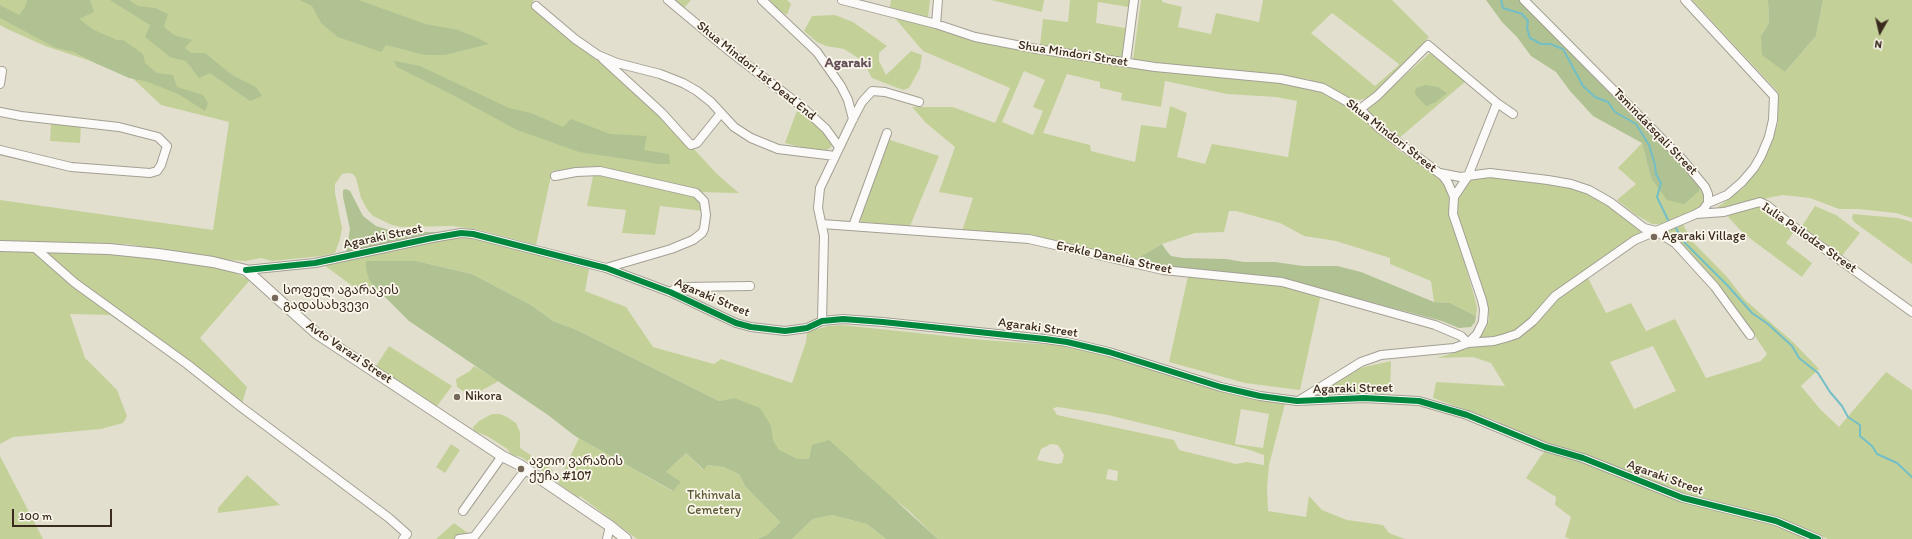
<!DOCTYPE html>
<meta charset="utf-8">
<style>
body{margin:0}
#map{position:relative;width:1912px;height:539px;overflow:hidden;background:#e3dfce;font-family:Itim,sans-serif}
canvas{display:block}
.north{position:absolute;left:1860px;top:12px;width:40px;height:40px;-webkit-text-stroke:3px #fbf7ec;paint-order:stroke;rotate:188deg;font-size:11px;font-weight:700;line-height:16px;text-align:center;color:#3b2a1e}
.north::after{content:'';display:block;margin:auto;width:14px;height:18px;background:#3b2a1e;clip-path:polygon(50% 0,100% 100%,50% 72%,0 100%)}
.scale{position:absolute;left:12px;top:509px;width:100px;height:18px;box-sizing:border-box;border:2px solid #3b2a1e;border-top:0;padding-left:5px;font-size:12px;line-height:14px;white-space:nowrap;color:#3b2a1e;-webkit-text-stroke:3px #fbf7ec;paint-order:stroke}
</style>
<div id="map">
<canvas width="1912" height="539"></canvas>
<div class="north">N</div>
<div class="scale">100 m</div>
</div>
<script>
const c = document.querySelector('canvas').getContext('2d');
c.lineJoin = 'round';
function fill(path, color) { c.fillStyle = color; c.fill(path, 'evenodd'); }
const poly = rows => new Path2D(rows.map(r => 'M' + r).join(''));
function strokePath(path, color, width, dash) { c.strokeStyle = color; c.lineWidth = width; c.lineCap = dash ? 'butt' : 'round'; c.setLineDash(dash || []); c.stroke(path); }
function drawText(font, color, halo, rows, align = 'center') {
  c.font = font + ' Itim,"Noto Sans Georgian",sans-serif'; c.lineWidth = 3.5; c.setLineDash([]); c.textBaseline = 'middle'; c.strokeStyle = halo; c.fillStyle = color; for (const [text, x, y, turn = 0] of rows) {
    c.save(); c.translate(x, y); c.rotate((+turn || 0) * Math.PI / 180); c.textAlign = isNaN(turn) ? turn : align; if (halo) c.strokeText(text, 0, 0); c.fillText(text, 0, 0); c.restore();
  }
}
fill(poly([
 [0,0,534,0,531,4,597,56,692,147,718,175,739,193,695,192,702,202,703,211,660,206,655,235,622,233,626,210,587,206,595,166,552,171,536,245,479,230,453,226,402,227,392,225,373,216,367,209,361,198,356,178,353,174,349,173,342,174,335,184,335,193,342,228,340,239,335,253,322,256,272,261,261,258,245,261,214,259,127,244,0,241,0,200,213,230,229,122,161,105,127,73,45,46,5,28,0,25],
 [675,0,691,0,684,8],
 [770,0,787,0,791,4,787,15,777,9],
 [891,0,930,0,928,17,890,7],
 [991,0,1044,0,1042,12],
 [1070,0,1137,0,1135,8,1098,2,1096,23,1131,29,1127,59,1040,45,1043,19,1068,22],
 [1141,0,1162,0,1162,2,1182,7,1178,27,1211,34,1216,13,1259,22,1263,0,1392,0,1429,37,1373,96,1360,100,1349,98,1308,79,1156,64,1133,60],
 [1332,13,1399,64,1399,65,1375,86,1311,33],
 [1692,0,1768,0,1769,23,1761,36,1785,72,1816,36,1823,0,1912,0,1912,218,1896,213,1858,209,1839,209,1810,198,1782,195,1718,209,1718,207,1743,188,1762,164,1778,123,1778,92],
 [835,15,853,22,887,46,879,53,879,61,886,75,911,51,922,55,920,68,909,88,903,90,872,78,863,61,844,49,826,46,817,42,804,31,812,16],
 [893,16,975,40,1188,73,1280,83,1305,87,1321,92,1353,110,1397,149,1437,175,1444,184,1448,191,1450,214,1474,295,1477,308,1476,316,1450,303,1434,302,1431,281,1390,264,1390,258,1336,241,1304,236,1280,223,1236,211,1229,211,1224,232,1195,233,1162,244,1134,260,962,231,973,198,939,192,955,147,926,123,912,107,953,107,995,123,1010,88,923,51],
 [1024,71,1045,80,1033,107,1043,111,1033,135,1002,122],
 [1067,74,1100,82,1100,88,1122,93,1121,100,1161,107,1165,81,1227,94,1276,97,1297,101,1288,157,1212,144,1205,164,1177,157,1187,113,1170,106,1166,128,1141,125,1135,162,1091,151,1090,145,1043,133],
 [1431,52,1466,81,1398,139,1369,114,1368,109],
 [798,108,821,126,833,144,830,148,827,150,816,151,785,143],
 [51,123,81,125,80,143,50,141],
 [887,139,939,156,910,226,861,222,860,212],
 [1642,143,1651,178,1698,180,1706,196,1708,206,1666,224,1652,224,1636,215,1617,200,1636,184,1618,168],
 [1480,175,1560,184,1596,196,1638,228,1641,233,1575,278,1531,319,1514,333,1475,341,1486,328,1489,320,1488,309,1457,216,1456,201,1465,184,1472,178],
 [1758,205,1765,208,1795,230,1786,243,1812,263,1802,277,1744,234,1728,217,1731,213],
 [1815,206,1836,215,1860,233,1841,257,1800,229],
 [1853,214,1898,218,1912,222,1912,264,1854,222,1852,218],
 [1683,224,1691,240,1728,278,1744,299,1794,343,1819,369,1801,386,1820,409,1839,427,1886,372,1912,390,1912,539,1828,539,1779,518,1705,500,1647,480,1587,455,1528,437,1513,431,1497,421,1433,398,1436,382,1505,386,1491,363,1473,357,1437,358,1472,347,1518,338,1551,302,1587,276,1606,313,1631,303,1646,331,1675,319,1706,378,1761,361,1767,354,1753,333,1665,231],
 [1653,346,1676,391,1634,409,1610,362],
 [465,235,589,269,585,291,626,307,653,347,714,364,721,359,792,383,806,342,807,332,828,326,842,325,984,340,1068,346,1104,354,1235,395,1285,404,1269,465,1267,488,1268,511,1306,517,1309,496,1322,510,1347,520,1383,525,1389,533,1405,539,938,539,908,510,881,489,858,466,809,459,798,459,779,451,773,440,734,398,719,401,577,330,553,321,531,305,472,274,416,261,394,261,370,282,380,292,355,288,324,265,367,254],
 [1058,407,1108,415,1247,449,1264,455,1264,465,1247,462,1236,464,1179,450,1174,440,1057,415,1053,408],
 [1241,409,1269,414,1263,448,1235,444],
 [1051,444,1058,445,1064,455,1062,463,1057,464,1037,460,1041,449],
 [1108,469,1118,471,1117,481,1106,479],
 [0,246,213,262,250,280,200,338,247,387,241,407,187,364,177,363,155,346,110,315,70,314,85,358,117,390,127,416,123,423,101,429,13,437,0,444],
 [1188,276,1266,283,1321,294,1300,390,1245,383,1169,362],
 [389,346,452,386,437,406,376,366],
 [1391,361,1390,393,1363,394,1324,398,1317,396,1349,373,1364,367],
 [474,366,499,381,475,394,473,391,466,393,457,387,456,379,470,371],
 [492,414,500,414,507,417,516,423,520,432,520,448,553,470,550,476,521,457,512,455,506,448,487,436,474,431,473,427,479,421],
 [579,438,672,491,666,472,686,453,703,470,707,465,723,467,739,474,745,486,780,522,767,535,757,539,637,539,580,496,579,498,558,483],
 [451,444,460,450,445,473,436,467],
 [1547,449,1743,516,1793,530,1811,539,1570,539,1565,537,1571,517,1555,505,1556,497,1526,478,1540,457],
 [0,456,27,508,43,539,0,539],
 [247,475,280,505,218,513,218,508],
 [832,515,867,524,886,539,792,539,813,519],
 [454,523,476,539,436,539]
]), '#c3d199');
fill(poly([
 [27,0,90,0,94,12,79,19,94,30,117,40,123,40,143,54,145,63,157,73,173,75,177,87,203,95,208,103,205,111,178,94,148,82,129,78,95,63,74,52,56,48,0,18,0,5,19,15,25,7],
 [110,0,129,0,138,6,155,8,168,14,164,27,174,35,192,40,185,48,191,53,205,53,232,75,256,87,262,96,250,101,210,73,199,78,186,61,170,57,145,37,150,25],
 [299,0,359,0,425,24,458,30,480,39,489,44,445,55,425,55,386,45,381,52,338,37,321,23,312,6],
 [1486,0,1521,0,1698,180,1699,191,1684,204,1667,200,1651,178,1642,143,1593,116,1570,91,1556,72,1531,56,1517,37,1502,22],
 [1768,0,1823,0,1816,36,1785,72,1762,55,1761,36,1769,23],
 [394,61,420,66,509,108,531,113,563,127,571,119,610,134,647,136,644,150,669,154,670,164,659,164,579,152,517,130,449,93,397,67],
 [1425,85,1438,87,1447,93,1436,102,1426,106,1415,94,1416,88],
 [346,189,350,191,363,216,376,226,389,230,415,232,446,232,346,253,350,229,343,197,343,190],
 [1162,244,1166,250,1171,256,1183,258,1226,259,1244,262,1275,262,1303,266,1337,266,1361,272,1434,302,1450,303,1476,316,1475,322,1471,327,1459,328,1442,321,1302,284,1166,267,1134,260],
 [366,261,416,261,472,274,531,305,553,321,577,330,719,401,734,398,760,408,771,426,773,440,779,450,798,459,809,459,812,445,829,440,938,539,886,539,867,524,832,515,813,519,792,539,757,539,767,535,780,522,745,486,739,474,723,467,707,465,704,470,686,453,666,472,681,482,673,491,575,436,548,415,409,321,370,282,366,269]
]), '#b0c292');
strokePath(poly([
 [1501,0,1503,8,1522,14,1528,21,1527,28,1530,38,1541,44,1550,44,1563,49,1583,86,1595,97,1608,102,1615,112,1636,124,1649,145,1655,165,1656,174,1661,183,1657,197,1668,220],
 [1675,226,1682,240,1728,286,1752,313,1768,324,1792,346,1799,358,1818,373,1830,392,1842,406,1848,417,1860,425,1860,436,1872,446,1877,454,1897,463,1912,477]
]), '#74bec6', 2);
const minor = poly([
 [668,0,728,50,801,106,826,129,839,147],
 [762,0,817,52,841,86,848,100,853,119],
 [842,0,936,24,975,37,1037,49,1155,67,1281,79,1323,88,1360,109,1379,128,1443,176,1448,183,1454,197,1453,214,1482,300,1484,309,1483,322,1477,334,1468,343,1454,348,1381,355,1361,362,1300,400],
 [1685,0,1774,96,1773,120,1769,137,1761,156,1754,168,1742,182,1727,195,1708,203],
 [536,6,575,39,598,55,617,63,660,74,683,83,697,91,711,102,734,127,751,138,778,149,835,156],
 [936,24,938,0],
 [603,59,662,113,691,145,697,143,721,113],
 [1126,61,1134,0],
 [0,84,2,71],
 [1497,103,1513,114],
 [1360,109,1377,96,1428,45,1497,103,1468,176,1454,197],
 [0,112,21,116,119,127,158,137,167,146,161,165,157,171,150,173,71,167,0,150],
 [1440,173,1460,177,1490,173,1548,180,1571,184,1589,190,1610,202,1644,228,1656,231,1675,243,1715,287,1750,335],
 [555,176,576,172,600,171,696,193,704,201,706,215,704,229,702,233,693,240,671,249,606,268],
 [1696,214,1724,212,1760,202,1768,206,1790,224,1912,312],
 [822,224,1029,239,1163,270,1282,282,1435,325,1461,336,1468,343,1494,341,1505,338,1517,334,1533,321,1555,296,1635,240,1696,214,1703,210,1708,203,1708,194,1705,187,1682,159,1524,0],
 [853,226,887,133],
 [34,247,75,283,187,364,241,407,389,518,407,534,403,539],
 [246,270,315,263,432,238,461,233,473,234,606,268,670,292,736,323,751,327,785,331,807,328,822,321,843,319,883,322,1045,339,1067,342,1109,352,1221,387,1260,396,1297,401,1364,398,1419,401,1467,415,1545,447,1583,458,1683,498,1776,521,1818,539],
 [670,292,677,288,685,287,750,286],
 [822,321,824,236,818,208,820,188,853,119,862,102,872,91,885,92,919,102],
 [463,511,502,456],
 [459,539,474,537,526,469],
 [607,539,610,526]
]);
const tertiary = poly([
 [0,246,109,249,158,254,213,262,246,270,316,333,502,456,520,465,610,526,626,539]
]);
strokePath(minor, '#a39f93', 10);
strokePath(tertiary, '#a39f93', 12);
strokePath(minor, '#fbfaf8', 8);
strokePath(tertiary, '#fbfaf8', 10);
strokePath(poly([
 [246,270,315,263,432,238,461,233,473,234,606,268,670,292,736,323,751,327,785,331,807,328,822,321,843,319,883,322,1045,339,1067,342,1109,352,1221,387,1260,396,1297,401,1364,398,1419,401,1467,415,1545,447,1583,458,1683,498,1776,521,1818,539]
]), '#00873e', 6);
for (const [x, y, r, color] of [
 [1654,237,4,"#76695c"],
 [275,298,4,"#76695c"],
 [457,397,4,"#76695c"],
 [521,469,4,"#76695c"]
]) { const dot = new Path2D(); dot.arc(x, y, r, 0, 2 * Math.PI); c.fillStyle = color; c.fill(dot); strokePath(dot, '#fbf7ec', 1.5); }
drawText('13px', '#3b2a1e', '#fbf7ec', [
 ["Shua Mindori Street",1073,54,9],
 ["Shua Mindori 1st Dead End",756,71,39],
 ["Tsmindatsqali Street",1655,132,46],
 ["Shua Mindori Street",1391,136,38],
 ["Agaraki Street",383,237,-12],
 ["Iulia Pailodze Street",1809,238,35],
 ["Erekle Danelia Street",1114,258,12],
 ["Agaraki Street",712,298,23],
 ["Agaraki Street",1038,328,8],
 ["Avto Varazi Street",349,353,34],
 ["Agaraki Street",1353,389,-1],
 ["Agaraki Street",1665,478,20]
]);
drawText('13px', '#3b2a1e', '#fbf7ec', [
 ["Agaraki Village",1662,237],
 ["სოფელ აგარაკის",283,291],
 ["გადასახვევი",283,306],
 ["Nikora",465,397],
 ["ავთო ვარაზის",529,462],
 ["ქუჩა #107",529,477]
], 'left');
drawText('13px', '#5c5936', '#fbf7ec', [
 ["Tkhinvala",714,496],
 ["Cemetery",714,511]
]);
drawText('bold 14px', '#67525a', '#fbf7ec', [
 ["Agaraki",848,63]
]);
</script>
